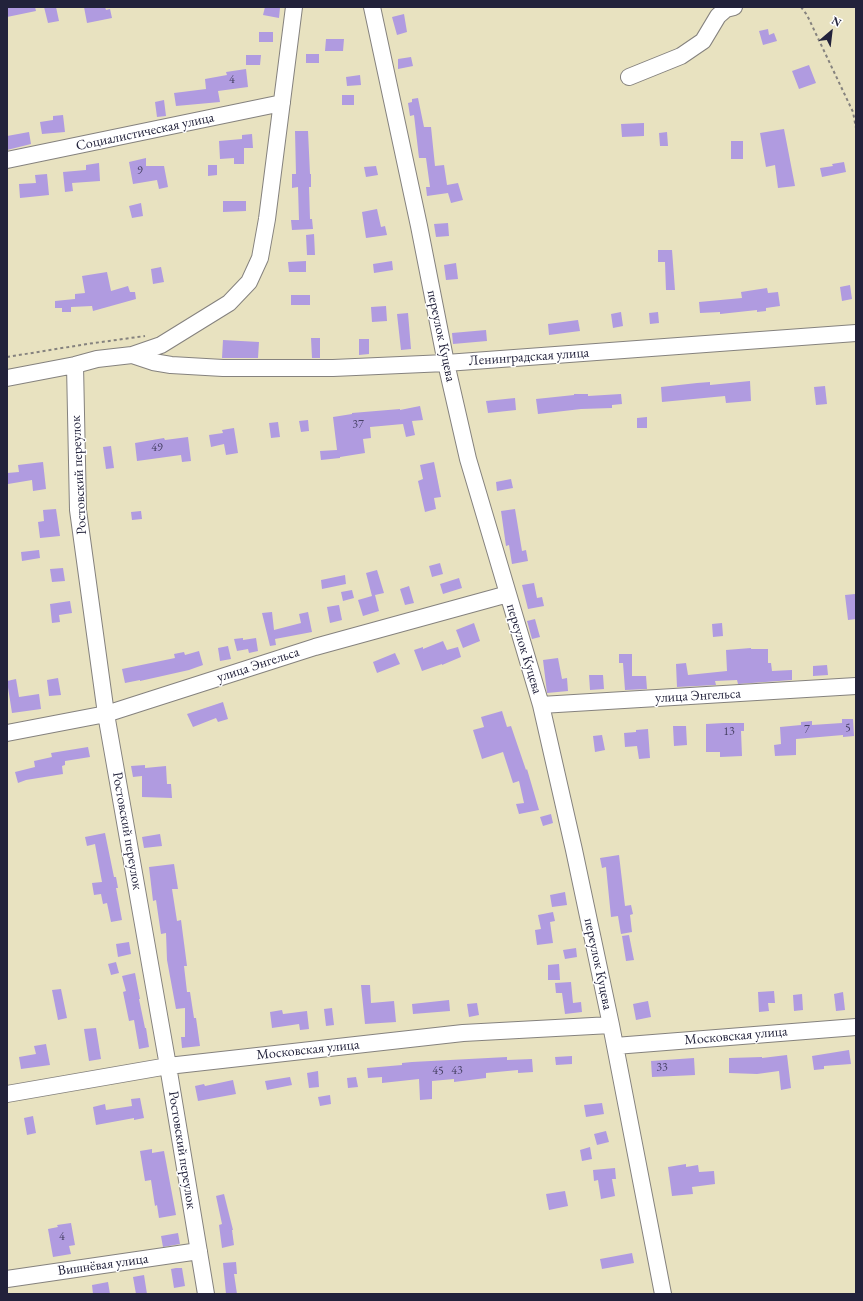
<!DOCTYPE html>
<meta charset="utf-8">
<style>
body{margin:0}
#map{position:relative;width:863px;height:1301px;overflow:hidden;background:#e8e2c0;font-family:"EB Garamond",serif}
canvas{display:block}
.frame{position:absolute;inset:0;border:8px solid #22223b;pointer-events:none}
.north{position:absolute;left:811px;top:12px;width:40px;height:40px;-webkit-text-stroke:3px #fff;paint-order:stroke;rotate:28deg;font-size:11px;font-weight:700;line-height:16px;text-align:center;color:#22223b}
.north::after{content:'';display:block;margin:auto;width:14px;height:18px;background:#22223b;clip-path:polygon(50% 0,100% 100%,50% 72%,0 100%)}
</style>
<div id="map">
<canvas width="863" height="1301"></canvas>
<div class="frame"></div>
<div class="north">N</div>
</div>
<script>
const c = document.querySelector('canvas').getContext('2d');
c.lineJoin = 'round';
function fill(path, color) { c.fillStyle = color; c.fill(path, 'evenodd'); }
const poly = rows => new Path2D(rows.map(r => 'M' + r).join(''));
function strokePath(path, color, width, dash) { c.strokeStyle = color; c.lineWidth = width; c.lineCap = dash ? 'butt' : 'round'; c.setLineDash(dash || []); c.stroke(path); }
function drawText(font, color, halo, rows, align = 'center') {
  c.font = font + ' "EB Garamond",serif'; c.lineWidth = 3; c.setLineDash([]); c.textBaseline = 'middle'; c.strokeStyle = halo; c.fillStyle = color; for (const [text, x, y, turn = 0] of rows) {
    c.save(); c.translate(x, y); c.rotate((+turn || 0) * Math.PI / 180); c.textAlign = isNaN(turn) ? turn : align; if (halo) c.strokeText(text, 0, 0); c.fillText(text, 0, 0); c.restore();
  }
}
fill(poly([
 [7,7,35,7,36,11,7,17],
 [44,7,56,7,59,21,48,23],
 [84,7,105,7,106,10,110,9,112,18,87,23],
 [265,7,280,8,279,18,263,15],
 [404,14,407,32,397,35,392,17],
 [768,29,769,35,774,33,777,41,763,45,759,31],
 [259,32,273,32,273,42,259,42],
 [326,39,344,39,343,51,325,51],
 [306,54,319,54,319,63,306,63],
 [246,55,261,55,260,65,246,65],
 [411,57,413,66,398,69,398,59],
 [809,65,816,83,799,89,792,71],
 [246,69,248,87,218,91,220,102,176,106,174,93,206,89,205,79,227,75,226,72],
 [360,75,361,85,347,86,346,77],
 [342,95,354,95,354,105,342,105],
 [418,98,424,127,431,127,435,166,444,165,447,185,458,183,463,200,451,203,448,193,427,196,426,187,430,187,426,158,419,158,414,115,410,116,408,103,412,102,412,99],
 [164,100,166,116,157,117,155,102],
 [63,115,65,132,42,134,40,122,53,120,53,116],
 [644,123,644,136,622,137,621,124],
 [784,129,795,186,778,188,775,165,766,167,760,133],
 [295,131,308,131,310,174,311,174,311,187,309,187,310,219,312,219,313,229,292,230,291,220,299,220,298,187,292,188,292,174,296,174],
 [29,132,31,144,7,150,7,136],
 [667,132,668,146,660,146,659,133],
 [252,134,253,148,244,148,244,164,234,164,234,158,220,159,219,141,242,139,242,135],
 [731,141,743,141,743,159,731,159],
 [146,158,146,166,164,166,168,187,159,189,157,180,133,184,129,162],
 [844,162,846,172,822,177,820,168,833,166,832,164],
 [99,163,100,181,72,183,73,191,65,192,63,172,86,170,86,165],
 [208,165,217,165,217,175,208,176],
 [376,166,378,175,366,177,364,167],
 [47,174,49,195,20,198,19,184,36,183,35,175],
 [223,201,246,201,246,211,223,212],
 [141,203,143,216,132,218,129,206],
 [377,209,381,227,385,226,387,235,366,238,362,212],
 [448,223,449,236,436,237,434,224],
 [314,234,315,255,307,255,306,235],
 [658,250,672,250,675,290,666,290,665,262,658,262],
 [306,261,306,272,289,272,288,262],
 [392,261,393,270,374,273,373,264],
 [456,263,458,279,446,280,444,265],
 [161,267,164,282,153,284,151,269],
 [107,272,111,291,128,286,130,292,135,292,136,299,93,311,92,306,71,307,71,312,62,312,62,308,55,308,55,301,75,299,75,294,85,293,82,276],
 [850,285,852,299,842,301,840,287],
 [767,288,768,293,778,292,780,306,766,308,766,311,757,312,757,310,720,314,720,312,700,313,699,302,742,298,741,292],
 [291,295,310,295,310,305,291,305],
 [386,306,387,321,372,322,371,307],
 [621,312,623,326,613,328,611,314],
 [658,312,659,323,650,324,649,313],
 [408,313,411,349,401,350,397,314],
 [578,320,580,331,549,335,548,324],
 [486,330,487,341,453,344,452,333],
 [311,338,320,338,320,358,312,358],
 [359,339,369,339,369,354,359,355],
 [223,340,259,342,258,358,222,358],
 [750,381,751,401,726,403,725,396,662,402,661,387,697,383,710,382,710,385],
 [825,386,827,404,816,405,814,387],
 [574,394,588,394,588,396,621,394,622,404,612,405,612,408,581,409,538,414,536,399,574,395],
 [515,398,516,410,488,413,486,401],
 [420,406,423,420,412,421,415,435,406,437,403,424,370,427,371,438,363,439,365,453,340,457,340,458,321,460,320,451,337,450,333,417,352,414,352,413,400,409,400,410],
 [647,417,647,428,637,428,637,418],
 [308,420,309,431,301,432,299,421],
 [278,422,280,437,271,438,269,423],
 [234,428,238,453,226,455,224,444,211,447,209,435,223,433,222,430],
 [188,437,191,461,182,462,181,455,137,461,135,443,164,438,165,440],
 [111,446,114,468,106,469,103,447],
 [43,462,46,489,33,491,32,480,8,484,7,473,19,472,18,465],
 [434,462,441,497,434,498,436,509,425,512,418,481,423,479,420,465],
 [511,479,513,488,497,491,496,482],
 [56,509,60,536,40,538,38,522,44,521,43,510],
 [515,509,522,551,526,550,528,561,512,564,509,545,506,546,501,511],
 [141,511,142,519,132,520,131,512],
 [39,550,40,558,22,561,21,552],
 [440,563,443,574,432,577,429,566],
 [63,568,65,581,52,582,50,569],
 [377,570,384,593,375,595,379,611,363,616,358,600,372,596,366,573],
 [345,575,346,584,322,589,321,580],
 [459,578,462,588,443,594,440,584],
 [534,583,537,598,542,597,544,606,528,609,522,585],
 [409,586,414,603,405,605,400,589],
 [352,590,354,598,343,601,341,592],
 [855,594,856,619,848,620,845,595],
 [70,601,72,613,59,615,60,622,52,623,50,604],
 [339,605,342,620,330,623,327,607],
 [272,612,274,630,301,623,299,614,308,612,312,632,275,639,276,645,270,646,262,613],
 [535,619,540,637,532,639,527,621],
 [474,623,480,641,463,648,456,630],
 [722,623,723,636,713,637,712,624],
 [243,638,243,640,256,638,258,651,249,653,248,649,237,651,234,639],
 [443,641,447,650,458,647,461,657,442,665,442,664,422,671,414,650,423,647,423,649],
 [228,646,231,659,220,661,218,648],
 [751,648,751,649,768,649,768,663,771,663,772,671,792,670,792,680,738,684,737,680,715,681,716,685,677,687,676,664,686,663,688,675,727,671,726,650],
 [199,651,203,665,189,670,140,681,140,680,125,683,122,669,175,658,174,654,184,652,185,655],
 [395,653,400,664,377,673,373,662],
 [619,654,632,654,632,676,646,676,647,689,625,690,623,663,619,663],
 [558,658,562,679,567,678,568,691,547,693,543,660],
 [827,665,828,675,813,676,813,666],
 [589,675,603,675,604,689,590,690],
 [58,678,61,695,49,696,47,680],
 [16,679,19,697,39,694,41,709,12,713,7,681],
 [223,702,228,719,218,722,216,718,193,727,187,714],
 [502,711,507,727,511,726,526,770,527,769,539,810,519,814,516,804,524,803,519,781,513,783,503,752,482,759,473,730,484,727,481,717],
 [842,719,853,719,854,736,843,737,843,735,796,739,796,755,775,756,774,745,781,744,780,727,801,725,801,722,812,721,812,725,842,723],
 [724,723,744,723,744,731,741,731,742,756,720,757,720,752,706,752,706,724],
 [673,726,686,726,687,745,674,746],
 [648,729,650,758,639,759,637,746,625,747,624,733,636,732,636,730],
 [602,735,605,750,595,752,593,736],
 [88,747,90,757,65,761,65,765,62,766,63,774,26,780,18,783,15,772,35,767,34,761,52,757,51,753],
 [145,765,145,768,166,766,167,784,171,784,172,798,142,797,142,776,133,777,131,766],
 [551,814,553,823,543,826,540,817],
 [105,833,114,877,116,877,118,888,116,888,122,920,111,922,107,903,103,904,101,894,94,895,92,883,102,882,95,844,87,846,85,837],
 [160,834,162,846,144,848,142,837],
 [619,855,625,906,631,905,633,914,630,915,632,932,621,934,618,916,611,917,606,867,602,868,600,858],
 [174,864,178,889,172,889,177,921,181,920,187,966,184,966,187,992,190,992,194,1018,196,1018,200,1046,182,1048,181,1037,185,1037,185,1008,176,1009,167,960,166,933,161,934,156,900,153,901,149,867],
 [565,892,567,905,552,907,550,895],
 [553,912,555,921,550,922,553,943,537,945,535,930,541,929,538,915],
 [629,935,634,960,626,961,622,936],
 [129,942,131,954,118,957,116,944],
 [576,948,577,957,565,959,563,950],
 [116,962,119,973,111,975,108,964],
 [559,964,560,980,548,980,548,965],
 [135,973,140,999,139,999,145,1028,146,1028,149,1047,139,1049,134,1020,129,1021,123,992,126,991,122,976],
 [571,982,573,1003,581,1002,582,1012,565,1014,562,993,556,993,555,983],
 [361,985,370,985,371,1003,394,1001,396,1022,365,1024],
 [61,989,67,1018,58,1020,52,990],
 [774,991,775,1003,768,1003,769,1011,759,1012,758,992],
 [843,992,845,1010,836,1011,834,994],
 [802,994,803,1010,794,1011,793,995],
 [449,1000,450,1011,413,1014,412,1004],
 [648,1001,651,1017,636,1020,633,1004],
 [477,1003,479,1015,469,1017,467,1004],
 [332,1008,334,1025,326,1026,324,1009],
 [282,1010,283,1014,307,1011,309,1029,300,1030,299,1024,272,1028,270,1012],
 [96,1028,101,1059,89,1061,84,1029],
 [46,1044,50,1065,21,1069,19,1057,36,1054,34,1046],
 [849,1050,851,1064,824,1066,824,1069,814,1070,812,1056],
 [787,1055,791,1088,781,1090,779,1071,757,1074,729,1073,729,1058,762,1057,762,1058],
 [572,1056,572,1064,556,1065,555,1057],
 [507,1057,507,1060,532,1059,533,1072,518,1073,518,1070,486,1073,486,1078,454,1082,454,1079,432,1081,432,1099,420,1100,419,1079,382,1083,382,1077,368,1078,367,1068,402,1065,402,1063,412,1062],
 [694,1058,695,1075,652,1077,651,1061],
 [318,1071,319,1087,309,1088,307,1073],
 [290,1077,292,1085,267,1090,265,1081],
 [356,1077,358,1087,348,1088,347,1078],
 [233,1080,236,1094,198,1101,195,1086,204,1084,205,1086],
 [330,1095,331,1104,320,1106,318,1097],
 [140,1098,144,1118,134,1120,134,1118,96,1125,93,1107,105,1104,106,1110,132,1106,131,1099],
 [602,1103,604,1114,586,1117,584,1105],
 [33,1116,36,1133,27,1135,24,1118],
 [606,1131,609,1142,597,1145,594,1134],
 [590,1147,592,1159,582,1161,580,1150],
 [152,1149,152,1153,164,1151,176,1215,159,1218,157,1205,155,1206,151,1180,145,1181,140,1151],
 [686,1164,686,1167,698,1165,699,1172,714,1171,715,1184,692,1187,693,1194,672,1196,668,1167],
 [615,1168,616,1179,612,1179,615,1196,601,1199,598,1180,594,1181,593,1170],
 [565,1191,568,1206,549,1210,546,1194],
 [224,1194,233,1230,232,1230,234,1245,222,1248,219,1225,222,1224,216,1196],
 [71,1223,75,1245,69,1246,71,1254,53,1257,48,1229,58,1227,57,1225],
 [178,1233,180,1244,163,1247,161,1236],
 [632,1253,634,1263,602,1269,600,1259],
 [236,1262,237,1274,234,1274,237,1294,226,1294,223,1263],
 [176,1268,182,1268,185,1286,174,1288,171,1269],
 [144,1275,147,1294,136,1294,133,1277],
 [108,1282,110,1294,93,1294,92,1285]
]), '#b09be0');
const minor = poly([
 [372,7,419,226,446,363,468,459,541,705,574,850,611,1025,663,1294],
 [629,77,681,56,703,41,718,16,726,9,734,7],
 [7,160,282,103],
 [132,355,153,362,171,365,223,368,333,368,446,363,856,333],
 [75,365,78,510,106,714,168,1066,206,1294],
 [7,378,75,365,97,359,132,355,161,345,229,303,249,282,260,258,267,219,294,7],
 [541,705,856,686],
 [7,733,106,714,315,647,508,594],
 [615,1046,856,1027],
 [7,1094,168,1066,463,1033,611,1025],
 [7,1279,199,1251]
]);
strokePath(minor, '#85827e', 18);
strokePath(poly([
 [801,7,807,15,853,112,856,128],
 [7,357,87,344,145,336]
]), '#85827e', 2, [3, 3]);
strokePath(minor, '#fff', 16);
drawText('12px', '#464064', null, [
 ["4",232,80],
 ["9",140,171],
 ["37",358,425],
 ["49",157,448],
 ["5",848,728],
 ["7",807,730],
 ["13",729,732],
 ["33",662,1068],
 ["45",438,1071],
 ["43",457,1071],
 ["4",62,1237]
]);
drawText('14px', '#22223b', '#fff', [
 ["Социалистическая улица",145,132,-12],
 ["переулок Куцева",441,336,78],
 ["Ленинградская улица",529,357,-4],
 ["Ростовский переулок",79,475,-93],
 ["переулок Куцева",524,649,73],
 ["улица Энгельса",258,665,-18],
 ["улица Энгельса",698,696,-3],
 ["Ростовский переулок",127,831,80],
 ["переулок Куцева",598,964,78],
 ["Московская улица",736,1036,-5],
 ["Московская улица",308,1050,-6],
 ["Ростовский переулок",182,1150,81],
 ["Вишнёвая улица",103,1265,-8]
]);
</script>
